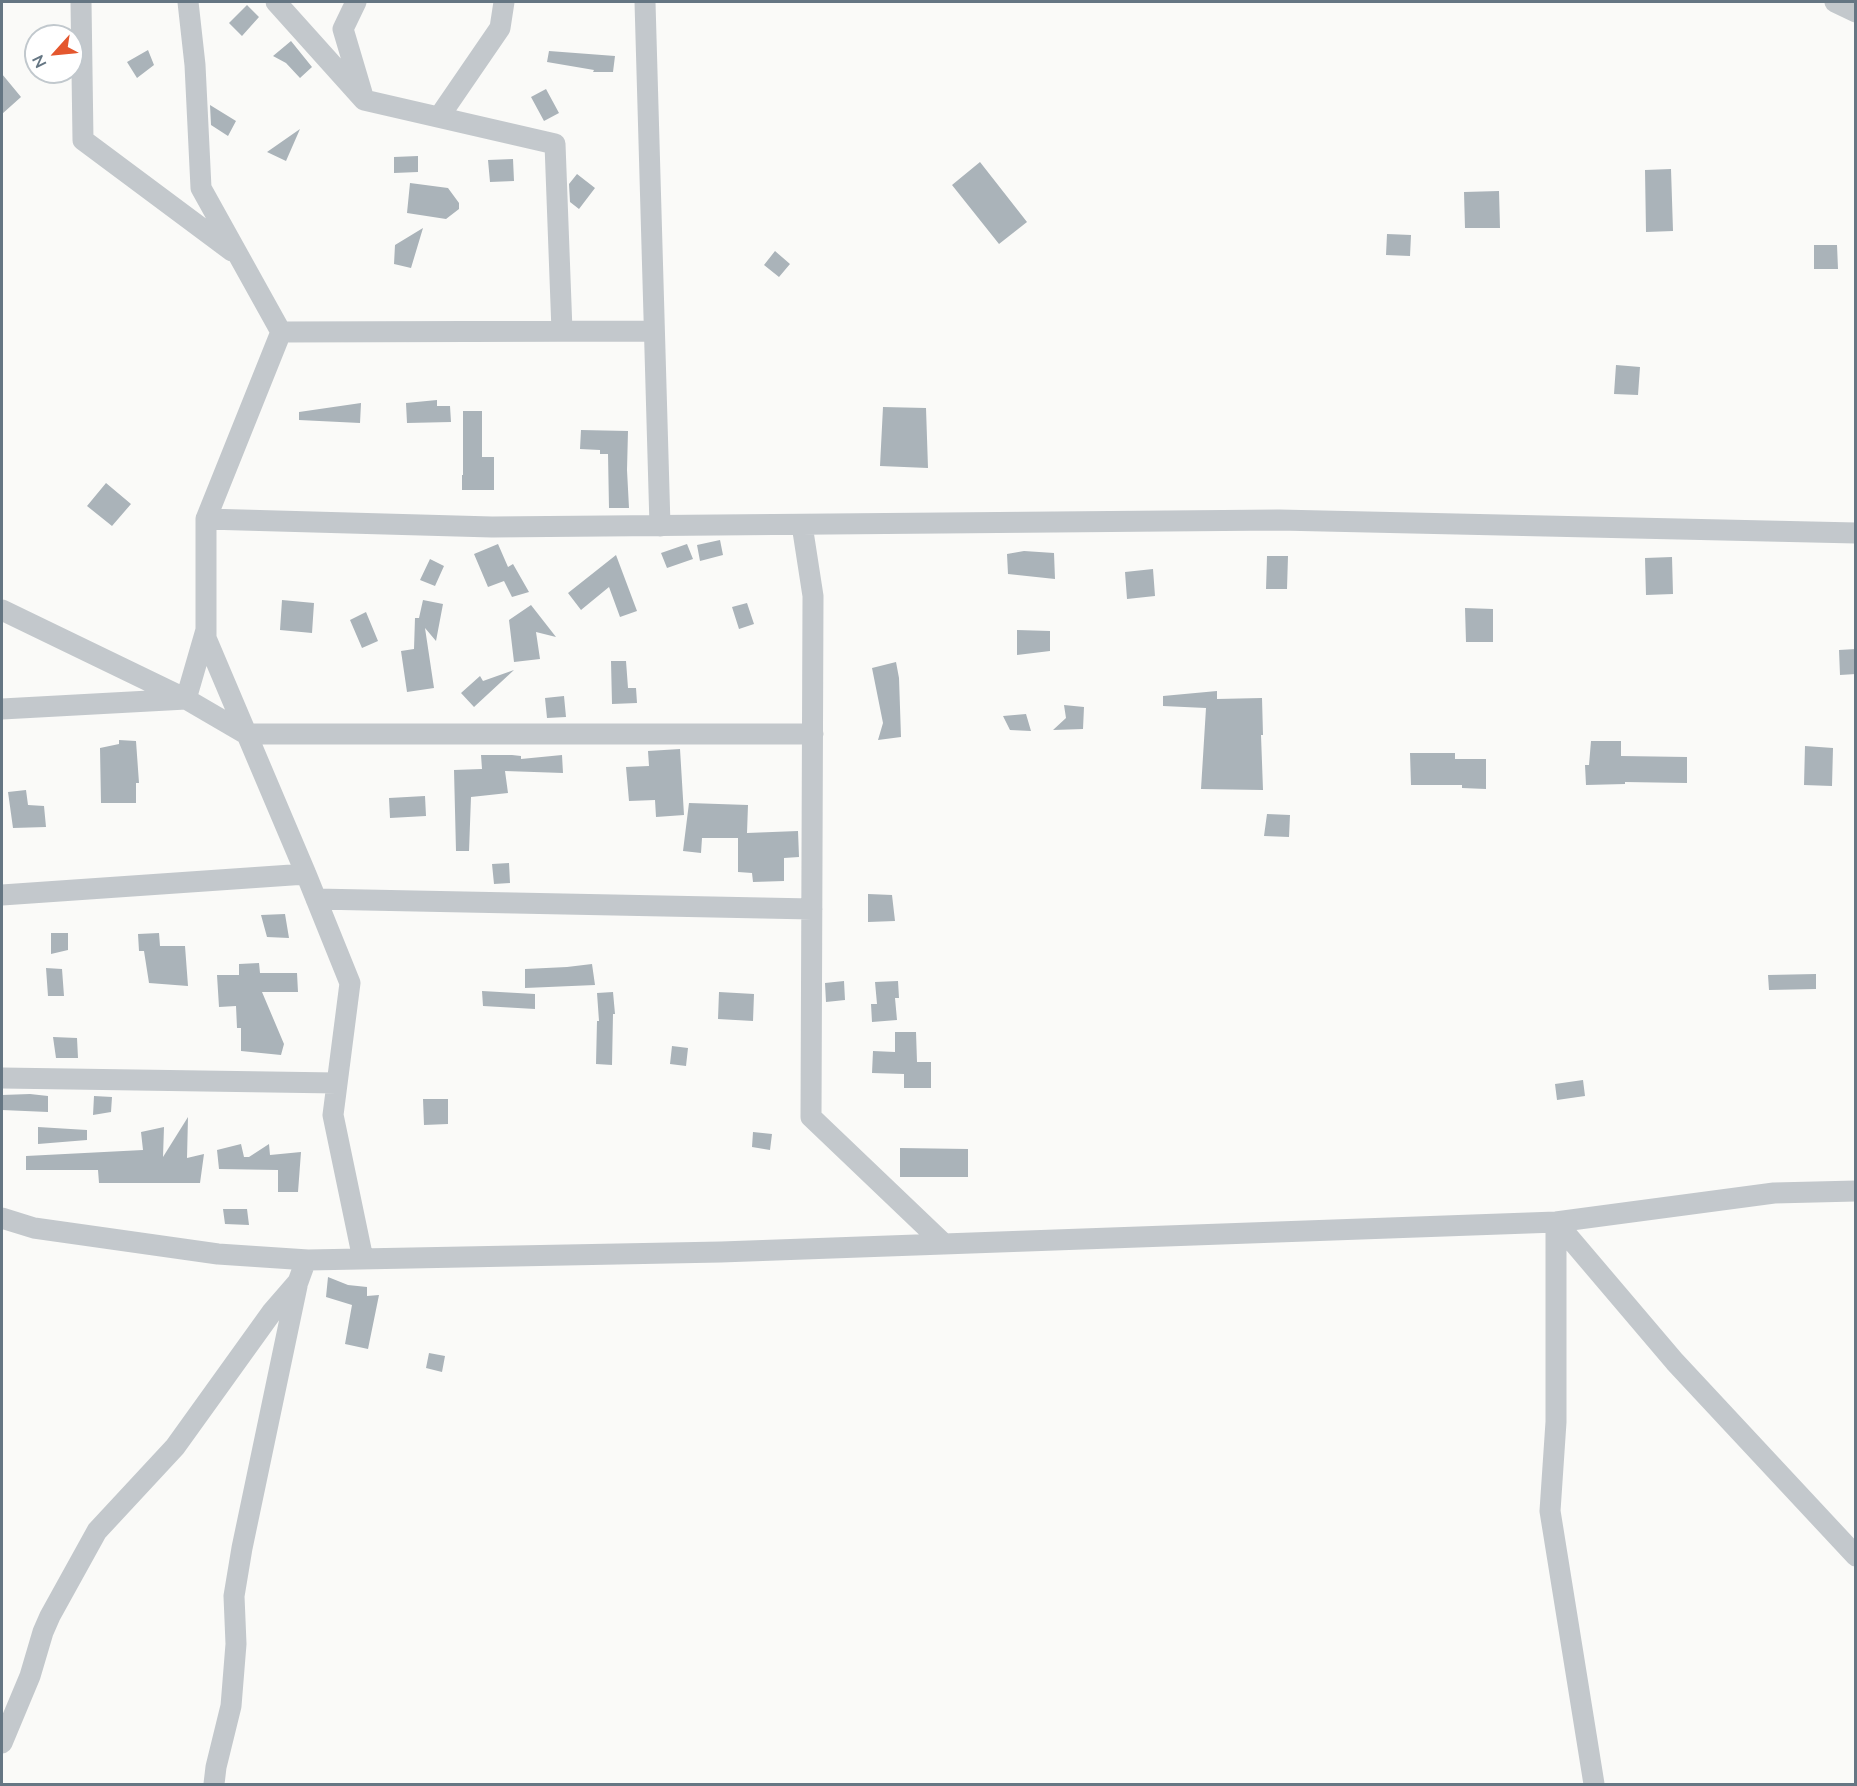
<!DOCTYPE html>
<style>
body{margin:0}
#map{position:relative;width:1857px;height:1786px;overflow:hidden;background:#fafaf8;font-family:"Nunito Sans",sans-serif}
canvas{display:block}
.frame{position:absolute;inset:0;border:3px solid #657683;pointer-events:none}
.north{position:absolute;left:24px;top:24px;width:60px;height:60px;box-sizing:border-box;background:#fff;border:2px solid #c1c8cd;border-radius:50%;rotate:243deg;font-size:16px;font-weight:700;line-height:24px;text-align:center;color:#657683}
.north::after{content:'';display:block;margin:auto;width:21px;height:27px;background:#e4572e;clip-path:polygon(50% 0,100% 100%,50% 72%,0 100%)}
</style>
<div id="map">
<canvas width="1857" height="1786"></canvas>
<div class="frame"></div>
<div class="north">N</div>
</div>
<script>
const c = document.querySelector('canvas').getContext('2d');
c.lineJoin = 'round';
function fill(path, color) { c.fillStyle = color; c.fill(path, 'evenodd'); }
const poly = rows => new Path2D(rows.map(r => 'M' + r).join(''));
function strokePath(path, color, width, dash) { c.strokeStyle = color; c.lineWidth = width; c.lineCap = dash ? 'butt' : 'round'; c.setLineDash(dash || []); c.stroke(path); }
fill(poly([
 [247,5,259,17,242,36,229,23],
 [291,41,312,67,300,78,286,63,273,56],
 [148,50,154,65,137,78,127,62],
 [549,51,615,56,613,72,593,72,594,70,547,62],
 [2,74,21,97,2,114],
 [546,89,559,113,544,121,531,97],
 [210,105,236,121,228,136,211,125],
 [300,129,286,161,267,152],
 [418,156,418,172,394,173,394,157],
 [513,159,514,181,490,182,488,160],
 [980,162,1027,222,999,244,952,185],
 [1671,169,1673,231,1646,232,1645,170],
 [577,174,595,188,579,209,570,202,569,184],
 [410,183,448,188,459,203,459,209,446,219,407,213],
 [1499,191,1500,228,1465,228,1464,192],
 [423,228,411,268,394,264,395,245],
 [1387,234,1411,235,1410,256,1386,255],
 [1814,245,1837,245,1838,269,1814,269],
 [775,251,790,264,779,277,764,265],
 [1616,365,1640,367,1638,395,1614,394],
 [437,400,437,406,450,406,451,422,407,423,406,403],
 [361,403,360,423,299,420,299,412],
 [883,407,926,408,928,468,880,466],
 [463,411,482,411,482,457,494,457,494,490,462,490,462,475,463,475],
 [581,430,628,431,627,470,629,508,609,508,608,454,600,454,600,450,580,449],
 [106,483,131,504,112,526,87,506],
 [720,540,723,555,700,561,697,545],
 [498,544,508,567,513,564,529,592,512,597,504,581,488,587,474,554],
 [687,544,693,559,667,568,661,553],
 [1024,551,1054,553,1055,579,1008,574,1007,554],
 [616,555,637,611,620,617,609,587,581,610,568,593],
 [1267,556,1288,556,1287,589,1266,589],
 [1672,557,1673,594,1646,595,1645,558],
 [430,559,444,566,435,586,420,580],
 [1153,569,1155,596,1127,599,1125,572],
 [282,600,314,603,312,633,280,630],
 [423,600,443,604,436,641,425,628,434,688,407,692,401,651,414,649,415,618,419,618],
 [747,603,754,624,739,629,732,607],
 [531,605,556,637,536,632,540,659,514,662,509,620],
 [1465,608,1493,609,1493,642,1466,642],
 [366,612,378,641,362,648,350,620],
 [1017,630,1050,631,1050,651,1017,655],
 [1856,649,1856,674,1840,675,1839,650],
 [611,661,626,661,628,688,636,688,637,703,612,704],
 [896,662,899,678,901,737,878,740,883,723,872,668],
 [514,670,474,707,461,693,480,676,483,681],
 [1217,691,1217,699,1262,698,1263,735,1261,735,1263,790,1201,789,1206,708,1163,706,1163,696],
 [564,696,566,717,547,718,545,698],
 [1064,705,1084,707,1083,729,1053,730,1066,718],
 [1026,714,1031,731,1010,730,1003,716],
 [119,740,136,741,139,783,136,783,136,803,101,803,100,748,119,744],
 [1591,741,1621,741,1621,756,1687,757,1687,783,1625,782,1625,784,1586,785,1585,765,1589,765],
 [1805,746,1833,748,1832,786,1804,785],
 [680,749,684,815,656,817,655,800,629,801,626,767,649,766,648,751],
 [1410,753,1455,753,1455,759,1486,759,1486,789,1462,788,1462,785,1411,785],
 [481,755,512,755,521,756,521,759,562,755,563,773,505,771,508,793,471,797,469,851,456,851,454,770,482,769],
 [26,790,28,805,44,806,46,827,13,828,8,792],
 [425,796,426,816,390,818,389,798],
 [689,803,748,805,747,833,798,831,799,857,784,858,784,881,753,882,752,873,738,872,738,838,702,838,701,853,683,851],
 [1267,814,1290,815,1289,837,1264,836],
 [509,863,510,883,494,884,492,864],
 [868,894,892,895,895,921,868,922],
 [285,914,289,938,267,937,261,915],
 [51,933,68,933,68,950,51,954],
 [159,933,160,946,185,946,188,986,149,983,144,951,139,951,138,934],
 [259,963,260,973,297,973,298,992,262,992,284,1044,281,1055,241,1051,241,1028,237,1028,236,1006,219,1007,217,975,239,975,239,964],
 [592,964,595,985,525,988,525,969,567,967],
 [46,968,62,969,64,996,48,996],
 [1816,974,1816,989,1769,990,1768,975],
 [844,981,845,1000,826,1002,825,983],
 [898,981,899,998,895,998,897,1020,872,1022,871,1004,877,1004,875,982],
 [482,991,535,994,535,1009,483,1006],
 [613,992,615,1014,613,1014,612,1065,596,1064,597,1021,599,1021,597,993],
 [719,992,754,994,753,1021,718,1019],
 [895,1032,916,1032,917,1062,931,1062,931,1088,904,1088,904,1074,872,1073,873,1051,895,1052],
 [53,1037,77,1038,78,1058,56,1058],
 [672,1046,688,1048,686,1066,670,1064],
 [1583,1080,1585,1096,1557,1100,1555,1084],
 [30,1094,48,1096,48,1112,2,1110,2,1095],
 [94,1096,112,1097,111,1112,93,1115],
 [423,1099,448,1099,448,1124,424,1125],
 [188,1117,187,1158,204,1154,200,1183,99,1183,98,1170,26,1170,26,1156,143,1150,141,1132,164,1127,163,1157],
 [38,1127,87,1130,87,1140,38,1144],
 [753,1132,772,1134,770,1150,752,1147],
 [241,1144,244,1157,249,1157,269,1144,270,1155,301,1152,298,1192,278,1192,278,1170,219,1169,217,1150],
 [900,1148,968,1149,968,1177,900,1177],
 [223,1209,247,1209,249,1225,225,1224],
 [328,1277,348,1285,367,1287,367,1296,379,1295,368,1349,345,1344,352,1305,326,1297],
 [429,1353,445,1356,442,1372,426,1368]
]), '#aab3b9');
strokePath(poly([
 [81,2,83,140,232,251],
 [188,2,195,65,201,188,281,332],
 [276,2,364,100,555,144,562,331],
 [356,2,343,29,362,93],
 [645,2,660,526],
 [1835,2,1856,12],
 [439,117,500,28,504,2],
 [281,332,206,519,206,638,306,874,350,983,333,1115,363,1259],
 [281,332,654,331],
 [206,519,492,527,1279,520,1856,533],
 [802,525,813,596,811,1117,944,1244],
 [2,610,186,699,246,734,813,734],
 [2,709,186,699,206,630],
 [2,895,306,874],
 [316,899,812,909],
 [2,1078,337,1083],
 [2,1218,34,1228,218,1254,308,1260,721,1252,1556,1222,1774,1193,1856,1191],
 [1556,1222,1556,1422,1550,1511,1594,1784],
 [1556,1222,1675,1362,1856,1556],
 [2,1743,30,1676,43,1632,50,1616,97,1531,175,1447,272,1312,298,1282,306,1260],
 [214,1784,216,1767,231,1706,236,1644,234,1596,242,1548,297,1286]
]), '#c3c8cc', 21);
</script>
